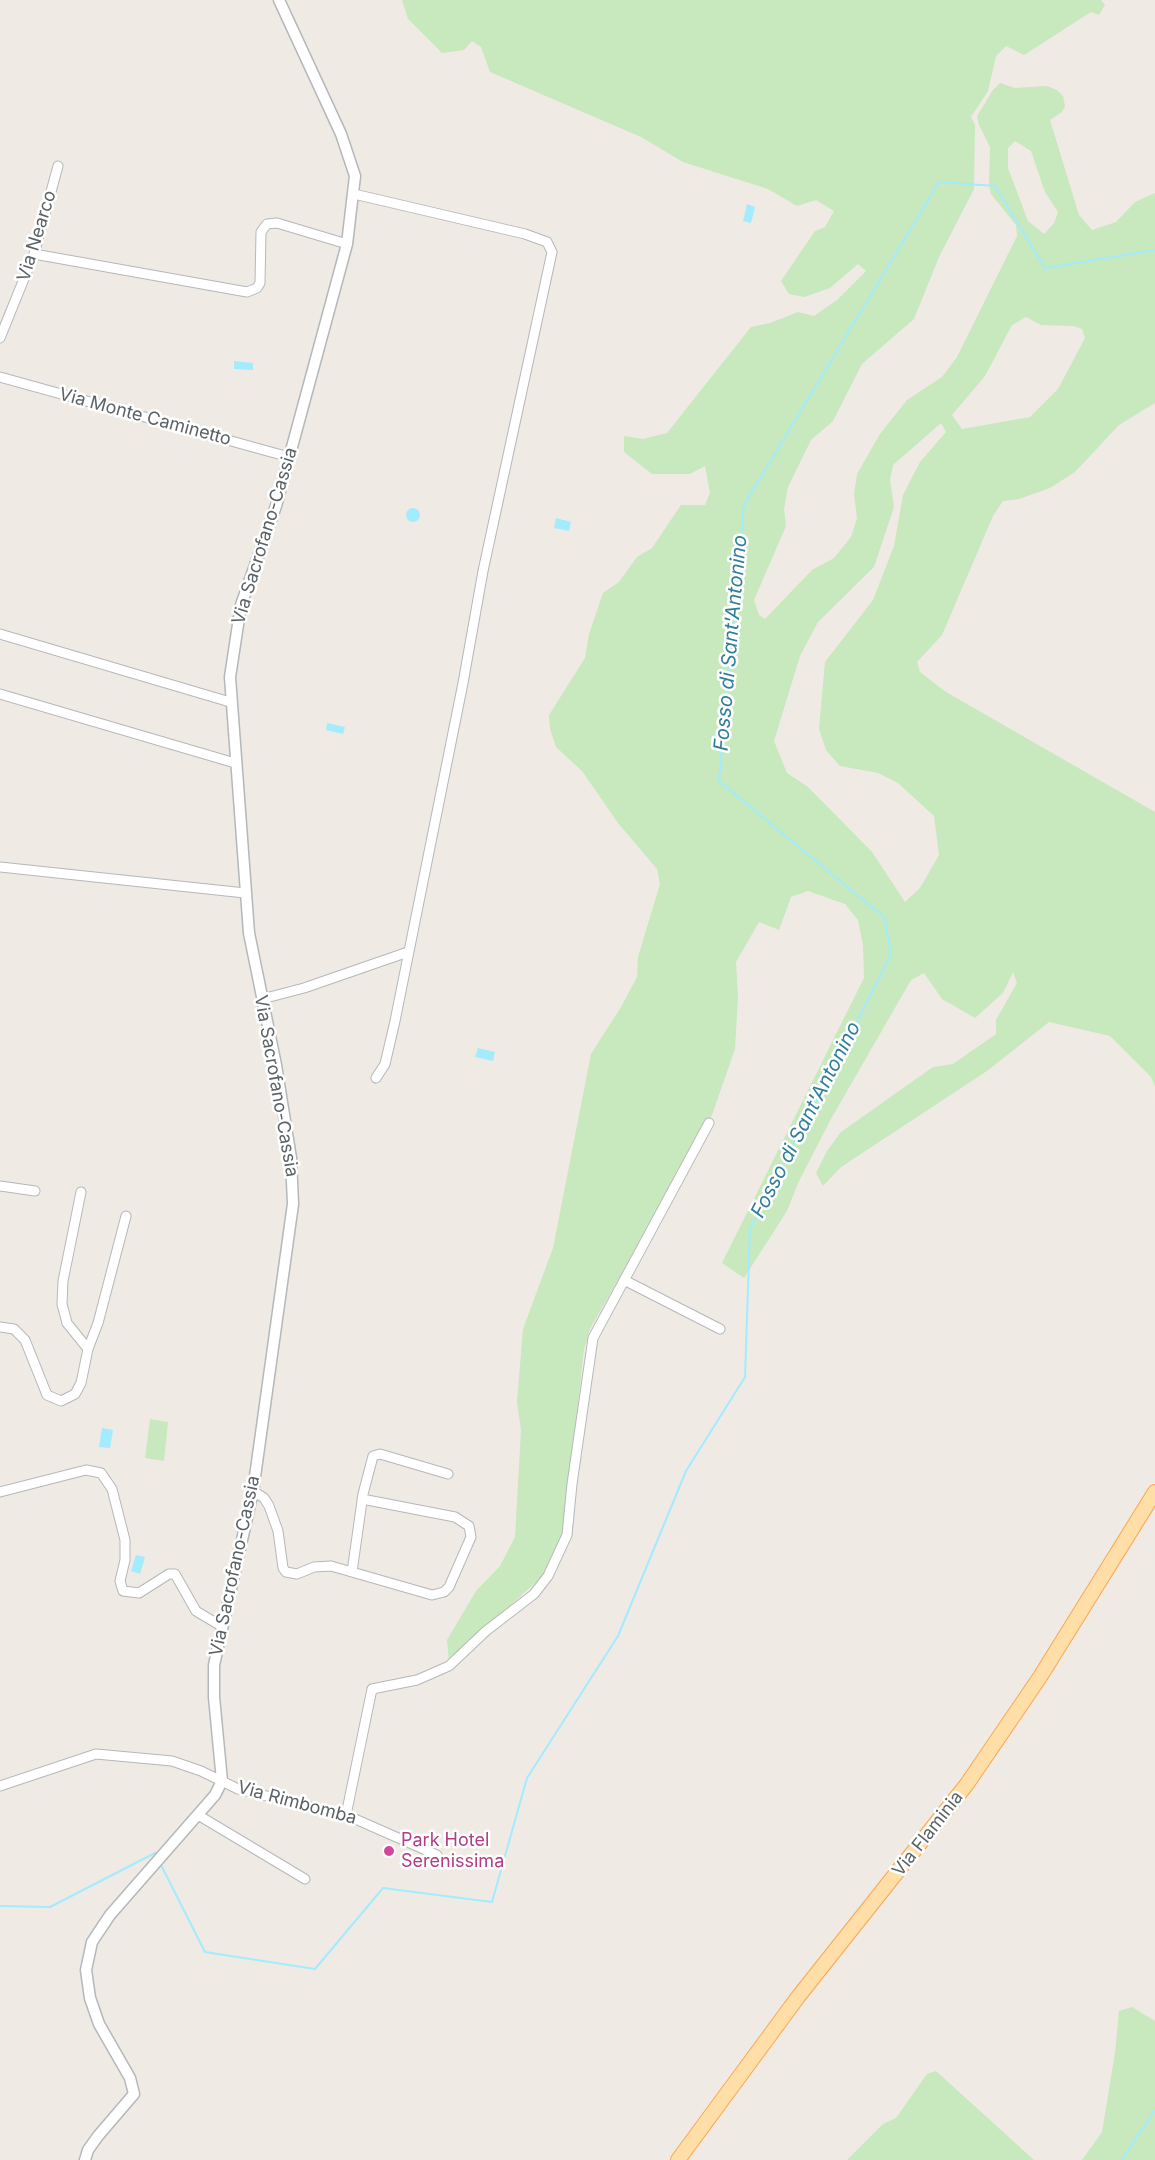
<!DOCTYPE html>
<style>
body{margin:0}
canvas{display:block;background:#efeae3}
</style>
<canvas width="1155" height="2160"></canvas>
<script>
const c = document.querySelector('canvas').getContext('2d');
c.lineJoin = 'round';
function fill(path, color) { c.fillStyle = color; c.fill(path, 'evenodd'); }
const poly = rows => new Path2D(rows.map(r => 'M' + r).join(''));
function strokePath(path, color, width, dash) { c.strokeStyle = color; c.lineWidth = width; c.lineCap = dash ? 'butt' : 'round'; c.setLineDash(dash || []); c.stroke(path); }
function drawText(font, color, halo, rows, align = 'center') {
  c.font = font + ' Inter,sans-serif'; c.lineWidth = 5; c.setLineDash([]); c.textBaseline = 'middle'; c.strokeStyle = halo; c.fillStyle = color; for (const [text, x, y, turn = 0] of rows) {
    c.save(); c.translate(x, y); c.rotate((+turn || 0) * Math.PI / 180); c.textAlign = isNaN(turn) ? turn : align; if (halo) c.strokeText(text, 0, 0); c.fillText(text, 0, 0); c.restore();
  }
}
fill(poly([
 [402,0,1101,0,1105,5,1099,15,1091,12,1024,55,1006,46,996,56,988,91,971,117,975,125,974,189,939,257,914,319,862,364,833,421,811,440,788,487,784,509,786,526,754,600,759,615,765,619,812,570,834,558,851,537,857,518,854,494,857,474,880,434,907,400,942,377,957,357,1017,236,1016,225,991,194,989,185,990,147,979,125,977,116,993,90,1000,83,1015,88,1047,86,1057,90,1063,96,1065,106,1062,112,1050,120,1079,215,1092,230,1116,222,1135,202,1155,193,1155,403,1119,425,1075,472,1050,488,1019,499,1003,501,993,516,942,635,917,662,920,672,946,692,1155,812,1155,1087,1151,1077,1110,1036,1049,1022,987,1071,841,1167,823,1186,816,1173,827,1151,841,1132,933,1067,953,1064,996,1034,996,1020,1017,983,1013,972,1003,993,975,1018,942,999,924,973,911,980,831,1119,799,1181,787,1211,744,1278,722,1263,864,978,863,945,858,920,845,904,808,891,791,897,779,930,759,922,736,962,738,997,735,1049,712,1115,590,1329,584,1349,563,1537,546,1573,449,1661,447,1640,476,1591,500,1566,515,1537,521,1430,517,1402,523,1329,553,1248,591,1054,621,1007,637,977,638,957,660,884,657,869,618,823,582,771,556,747,550,729,549,715,585,658,589,634,603,593,619,582,637,557,652,548,681,505,705,505,710,493,705,466,690,474,652,474,624,452,624,436,643,439,667,433,751,327,770,323,798,312,814,316,837,300,866,271,858,264,830,288,804,297,789,294,781,281,815,231,825,227,834,211,816,200,797,206,768,189,683,162,641,137,490,72,481,47,472,41,464,50,442,53,408,19],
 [1015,141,1031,151,1045,192,1058,212,1054,223,1044,234,1028,221,1008,168,1008,148],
 [1026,317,1041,325,1074,326,1082,329,1085,338,1058,389,1030,417,962,429,952,415,985,376,1012,325],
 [941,423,946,432,920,462,903,495,894,546,873,600,825,662,819,729,826,750,840,766,878,773,898,783,934,816,939,855,920,888,905,902,872,852,808,787,787,773,774,741,800,656,818,622,874,567,894,507,890,480,893,465],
 [150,1419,168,1422,164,1461,145,1458],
 [1132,2007,1155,2021,1155,2160,1082,2160,1102,2132,1115,2053,1119,2011],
 [936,2071,1034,2160,847,2160,883,2124,896,2118,927,2074]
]), '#c7e9bd');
fill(poly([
 [747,204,755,207,751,223,743,221],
 [234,361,253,363,253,370,234,369],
 '406 515a7 7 0 1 1 14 0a7 7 0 1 1-14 0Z',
 [556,518,571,522,569,531,554,528],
 [327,723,345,727,343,734,326,730],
 [478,1048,495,1052,493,1061,475,1057],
 [102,1428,113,1430,110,1448,99,1447],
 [136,1555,145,1557,140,1574,131,1571]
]), '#a3ebff');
strokePath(poly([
 [160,1863,205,1952,315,1969,383,1888,492,1902,527,1778,618,1636,686,1471,745,1377,750,1229,891,955,885,918,719,781,744,505,939,182,995,186,1045,268,1155,250],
 [0,1906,50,1907,155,1853,156,1855],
 [1122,2160,1155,2110]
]), '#a3ebff', 2);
const minor = poly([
 [354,194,525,234,547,242,552,252,483,571,463,683,395,1021,385,1064,376,1078],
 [34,254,247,292,257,288,260,283,261,232,267,224,277,223,347,244],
 [0,338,34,254,58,166],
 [0,377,289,457],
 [0,634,230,702],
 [0,694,235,763],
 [0,867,245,893],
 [262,999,304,988,408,952],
 [0,1186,35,1191],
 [81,1192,63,1281,62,1304,67,1323,88,1349],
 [624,1280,720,1329],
 [0,1327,14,1329,25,1340,47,1395,61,1401,75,1394,81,1383,88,1349,98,1323,126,1216],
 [253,1491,264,1498,269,1506,278,1531,283,1568,286,1572,297,1574,314,1567,331,1566,432,1595,444,1592,449,1587,471,1537,469,1526,455,1517,362,1499],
 [0,1492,86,1470,101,1473,112,1489,125,1540,125,1560,120,1581,123,1591,139,1593,169,1574,175,1574,196,1611,221,1626],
 [352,1572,363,1494,373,1456,380,1454,448,1474],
 [0,1786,96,1754,172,1761,201,1771,238,1789,346,1815,437,1855],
 [198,1815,305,1879],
 [346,1815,372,1689,417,1680,449,1666,486,1631,534,1594,548,1576,567,1535,572,1484,593,1338,709,1123]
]);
const tertiary = poly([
 [85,2160,88,2150,98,2136,134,2094,130,2078,99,2024,90,1998,86,1970,92,1942,110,1915,215,1795,222,1781,214,1697,214,1665,253,1491,293,1204,291,1158,276,1065,249,933,230,677,241,605,276,506,347,244,355,176,341,134,279,0]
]);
const primary = poly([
 [678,2160,798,1997,967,1784,1040,1677,1155,1492]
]);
strokePath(minor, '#b4b8bb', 11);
strokePath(tertiary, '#b4b8bb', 13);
strokePath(primary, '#fea54d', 16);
strokePath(minor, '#fff', 9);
strokePath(tertiary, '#fff', 10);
strokePath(primary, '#ffdea8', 14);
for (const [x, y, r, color] of [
 [389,1851,6,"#d1479c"]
]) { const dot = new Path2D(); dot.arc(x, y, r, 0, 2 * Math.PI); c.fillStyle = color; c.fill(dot); strokePath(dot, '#fff', 2); }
drawText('18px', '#5b6265', '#fff', [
 ["Via Nearco",37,236,-73],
 ["Via Monte Caminetto",145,417,15],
 ["Via Sacrofano-Cassia",265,536,-73],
 ["Via Sacrofano-Cassia",276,1086,80],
 ["Via Sacrofano-Cassia",235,1566,-78],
 ["Via Rimbomba",297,1803,15],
 ["Via Flaminia",928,1834,-52]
]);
drawText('18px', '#b23c85', '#fff', [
 ["Park Hotel",401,1841],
 ["Serenissima",401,1862]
], 'left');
drawText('italic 20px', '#307e9f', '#fff', [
 ["Fosso di Sant'Antonino",731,643,-85],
 ["Fosso di Sant'Antonino",806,1120,-63]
]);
</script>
